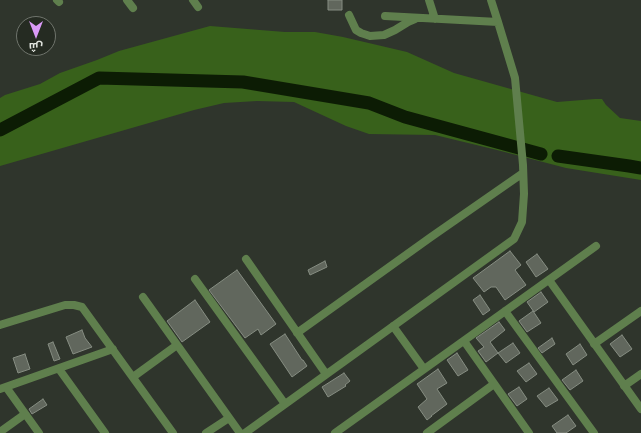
<!DOCTYPE html>
<meta charset="utf-8">
<style>
body{margin:0}
#map{position:relative;width:641px;height:433px;overflow:hidden;background:#2f352c;font-family:"Public Sans",Cairo,sans-serif}
canvas{display:block}
.north{position:absolute;left:16px;top:16px;width:40px;height:40px;box-sizing:border-box;background:#252b22;border:1px solid #70756d;border-radius:50%;rotate:180deg;font-size:11px;font-weight:700;line-height:16px;text-align:center;color:#e0e4de}
.north::after{content:'';display:block;margin:auto;width:14px;height:18px;background:#da9af7;clip-path:polygon(50% 0,100% 100%,50% 72%,0 100%)}
</style>
<div id="map">
<canvas width="641" height="433"></canvas>
<div class="north">ش</div>
</div>
<script>
const c = document.querySelector('canvas').getContext('2d');
c.lineJoin = 'round';
function fill(path, color) { c.fillStyle = color; c.fill(path, 'evenodd'); }
const poly = rows => new Path2D(rows.map(r => 'M' + r).join(''));
function strokePath(path, color, width, dash) { c.strokeStyle = color; c.lineWidth = width; c.lineCap = dash ? 'butt' : 'round'; c.setLineDash(dash || []); c.stroke(path); }
fill(poly([
 [210,26,285,32,315,32,343,37,407,52,454,73,557,102,595,99,602,99,606,105,620,118,641,121,641,180,566,168,497,150,435,135,369,134,346,126,294,102,257,101,224,103,194,110,0,166,0,98,5,95,40,84,60,73,97,60,119,51]
]), '#38611b');
strokePath(poly([
 [0,130,99,78,243,82,369,103,405,117,541,154],
 [558,156,629,166,641,168]
]), '#0c1c04', 13);
const building = poly([
 [328,0,342,0,342,10,328,10,328,0],
 [510,251,521,265,515,270,526,285,505,300,496,287,491,287,484,292,473,278,510,251],
 [537,254,548,269,536,277,526,262,537,254],
 [325,261,327,267,310,275,308,270,325,261],
 [237,270,276,324,261,335,258,329,245,338,209,290,237,270],
 [541,292,548,302,534,312,527,302,541,292],
 [480,295,490,310,483,315,473,300,480,295],
 [195,300,210,322,182,342,167,321,195,300],
 [533,311,541,323,527,332,519,321,533,311],
 [499,322,505,330,490,342,498,353,486,362,478,351,484,347,476,338,499,322],
 [82,330,85,338,92,347,73,354,66,337,82,330],
 [285,334,302,360,303,360,307,366,292,377,270,344,285,334],
 [622,335,632,349,620,357,610,344,622,335],
 [552,338,555,344,542,353,538,348,552,338],
 [53,342,60,359,54,361,48,344,53,342],
 [513,343,520,353,506,363,498,353,513,343],
 [580,344,587,355,573,365,566,354,580,344],
 [457,353,468,370,458,376,447,360,457,353],
 [25,354,30,369,18,373,13,358,25,354],
 [529,363,537,374,526,382,517,371,529,363],
 [438,369,447,383,437,389,447,404,431,416,432,416,427,420,418,407,427,399,417,384,438,369],
 [576,370,583,381,570,390,562,380,576,370],
 [344,373,350,381,345,385,346,386,328,397,322,387,344,373],
 [519,387,527,399,517,406,508,394,519,387],
 [549,388,558,400,546,407,537,396,549,388],
 [43,399,47,405,32,414,29,409,43,399],
 [568,415,576,426,566,433,557,433,552,426,568,415]
]);
fill(building, '#61675d');
strokePath(building, '#868d82', 1);
strokePath(poly([
 [57,0,59,2],
 [127,0,133,8],
 [193,0,198,7],
 [429,0,435,19],
 [349,15,356,30,361,33,370,36,384,35,395,30,408,22,415,19],
 [385,16,498,22],
 [246,259,326,374],
 [195,279,285,404],
 [549,280,641,409],
 [143,297,240,433],
 [505,311,594,433],
 [0,325,65,305,74,305,82,307,173,433],
 [393,326,424,369],
 [297,333,431,237,523,173],
 [464,341,529,433],
 [594,344,641,311],
 [59,369,105,433],
 [133,377,177,345],
 [624,386,641,374],
 [6,387,39,433],
 [0,389,113,349],
 [0,432,25,414],
 [206,433,229,418],
 [245,433,514,239,522,222,524,194,523,165,515,78,498,22,491,0],
 [335,433,596,246],
 [427,433,494,384]
]), '#5f7f4d', 8);
</script>
